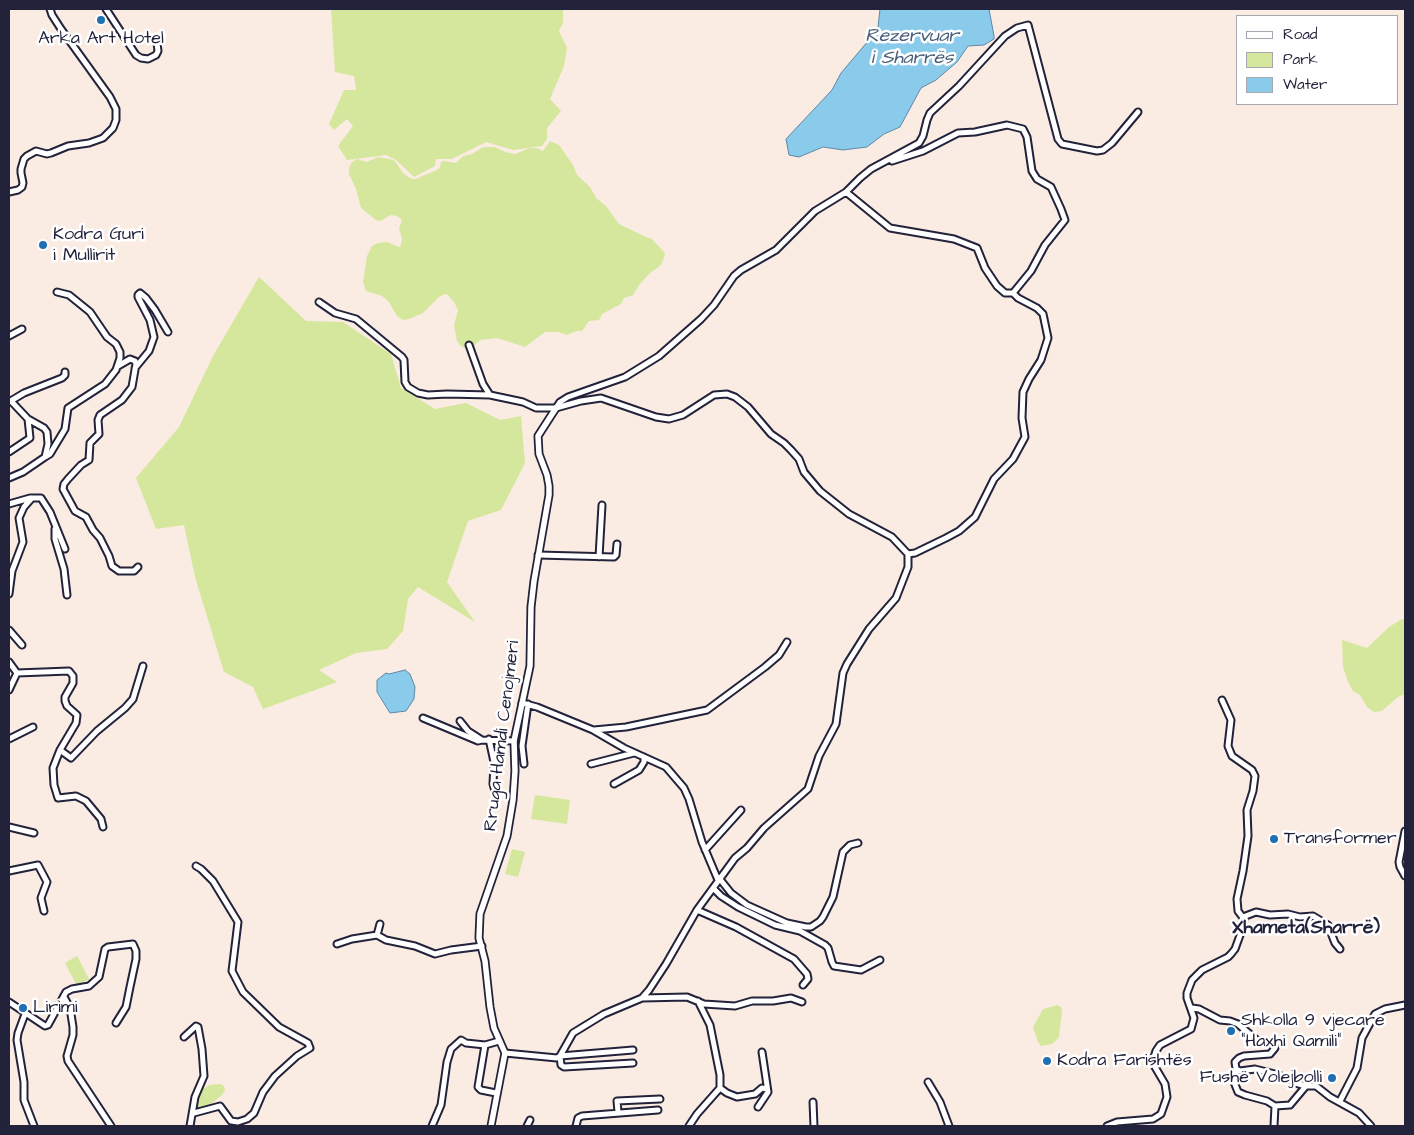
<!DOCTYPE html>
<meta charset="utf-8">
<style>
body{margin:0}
#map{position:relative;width:1414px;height:1135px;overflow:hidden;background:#faece2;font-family:"Architects Daughter",sans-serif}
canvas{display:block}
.frame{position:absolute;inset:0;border:10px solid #22223b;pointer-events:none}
.legend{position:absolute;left:1236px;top:15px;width:162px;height:90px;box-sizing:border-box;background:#fff;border:1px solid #a7a7b1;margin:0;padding:6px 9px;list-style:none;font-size:15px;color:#22223b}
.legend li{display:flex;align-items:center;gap:10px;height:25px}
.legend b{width:25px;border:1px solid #a7a7b1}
</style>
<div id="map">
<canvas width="1414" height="1135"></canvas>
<div class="frame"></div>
<ul class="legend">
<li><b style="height:6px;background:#fff"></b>Road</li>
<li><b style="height:14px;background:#d5e79c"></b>Park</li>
<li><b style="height:14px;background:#8acbeb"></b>Water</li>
</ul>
</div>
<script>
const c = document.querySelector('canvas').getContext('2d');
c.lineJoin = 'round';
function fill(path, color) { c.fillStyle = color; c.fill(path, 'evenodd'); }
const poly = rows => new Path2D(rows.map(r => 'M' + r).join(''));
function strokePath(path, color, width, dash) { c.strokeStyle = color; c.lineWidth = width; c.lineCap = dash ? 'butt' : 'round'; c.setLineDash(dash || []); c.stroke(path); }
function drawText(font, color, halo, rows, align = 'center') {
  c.font = font + ' "Architects Daughter",sans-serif'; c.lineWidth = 5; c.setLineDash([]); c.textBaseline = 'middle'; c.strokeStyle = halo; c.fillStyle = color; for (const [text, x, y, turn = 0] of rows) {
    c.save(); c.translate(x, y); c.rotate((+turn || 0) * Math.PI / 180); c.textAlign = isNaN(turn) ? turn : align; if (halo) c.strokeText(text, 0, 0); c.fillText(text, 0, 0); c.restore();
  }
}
fill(poly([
 [331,9,563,9,563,23,559,31,567,48,564,66,550,99,561,111,547,128,547,139,542,146,513,150,486,142,452,159,436,159,435,166,414,177,396,160,386,155,347,160,338,146,353,126,347,119,334,130,329,124,344,90,356,90,354,76,335,72],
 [550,141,559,145,573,165,577,175,590,187,596,198,606,206,619,224,646,237,652,239,664,252,665,255,661,265,650,273,640,284,633,295,624,298,621,304,602,314,599,320,589,321,582,331,576,331,567,335,558,332,545,332,525,347,497,338,480,340,473,347,467,349,461,346,457,341,454,325,458,310,454,302,448,295,445,294,439,297,423,313,409,319,403,320,397,316,389,302,382,296,366,291,363,282,367,256,372,246,378,243,387,242,399,247,401,245,402,238,399,229,402,220,397,216,391,215,380,221,376,220,361,208,356,189,349,174,349,168,352,162,357,159,367,162,378,157,394,160,404,174,412,179,415,179,437,170,440,168,441,162,444,161,456,163,463,156,472,154,483,147,495,147,505,152,515,154,530,148,537,148,543,151],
 [259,277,306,321,343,322,391,354,401,388,435,409,466,403,500,420,521,416,525,463,501,510,468,521,447,582,475,622,418,587,408,599,403,631,387,649,356,653,319,670,337,682,263,709,253,687,224,672,195,577,184,525,156,529,136,478,179,427,213,356],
 [1402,619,1405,619,1405,694,1398,697,1382,711,1374,712,1367,707,1360,695,1353,691,1348,682,1343,667,1342,640,1367,648,1389,627],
 [535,795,570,800,567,824,531,819],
 [512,849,525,852,518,877,505,874],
 [77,956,89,979,77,986,65,963],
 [1057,1005,1061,1007,1062,1012,1059,1037,1052,1044,1041,1046,1038,1042,1033,1027,1043,1009],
 [220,1084,224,1086,225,1091,222,1095,203,1110,195,1111,197,1097,202,1089,210,1085]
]), '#d5e79c');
const water = poly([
 [880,9,989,9,994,36,994,39,984,45,968,46,957,62,936,80,921,88,900,127,884,134,867,147,843,150,823,147,799,157,789,155,786,139,832,90,841,73,874,34,878,27,880,9],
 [405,670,410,674,415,687,414,699,406,711,390,713,377,692,377,680,386,673,389,674,405,670]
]);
fill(water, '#8acbeb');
strokePath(water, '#6087a5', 1);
const minor = poly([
 [106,9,136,55,141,58,148,59,156,55,158,51,157,43],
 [892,161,923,151,958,133,975,132,1007,125,1023,129,1027,137,1032,171,1037,179,1051,187,1061,209,1065,220,1045,245,1031,271,1013,293],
 [9,192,18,190,22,187,23,183,21,173,21,169,24,159,27,156,36,151,47,154,51,153,68,146,89,143,103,138,113,128,116,120,116,109,110,97,61,29,52,15,50,9],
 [846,192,890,228,954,239,977,248,985,268,997,286,1005,293,1013,293,1018,298,1037,308,1043,314,1048,338,1041,360,1029,379,1023,392,1022,418,1025,437,1013,459,994,479,975,517,959,531,946,538,915,553,908,554],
 [319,302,335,313,356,319,402,357,404,360,405,382,408,387,418,393,428,395,447,394,490,395,523,402,536,408,556,408,581,401,601,398,656,417,669,419,683,415,714,395,727,394,735,397,748,407,771,434,784,443,791,450,799,459,804,472,820,491,849,514,892,537,908,554],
 [9,336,22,329],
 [469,345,483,384,490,395],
 [118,366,130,359,135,361,136,364,132,387,122,400,100,415,98,420,99,434,90,443,89,460,81,465,68,479,64,484,63,489,75,511,86,517,93,530,100,538,109,556,112,566,119,571,134,571,138,567],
 [135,368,149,351,154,337,150,320,138,297,138,295,140,293,146,298,155,310,168,332],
 [9,402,24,393,62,378,65,375,65,372],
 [556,408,560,402,568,397,625,377,659,356,701,319,714,305,734,276,741,270,776,250,815,211,846,192,860,178,871,169,919,143,923,136,927,120,930,113,959,86,1005,36,1017,28,1028,25,1058,139,1062,144,1097,151,1103,150,1112,143,1138,112],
 [9,452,30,438,28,419],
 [45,457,50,454,65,429,68,408,105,384,116,370,120,358,120,352,116,344,107,337,90,312,69,295,57,292],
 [9,478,23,472,45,457,48,444,47,432,44,428,28,419,11,401],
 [9,504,30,498,41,498,50,512,65,549],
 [55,529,55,539,64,569,67,595],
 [538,555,614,557,616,555,617,544],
 [599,557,602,505],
 [9,594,12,571,23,542,19,518,24,507,32,498],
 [9,630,22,645],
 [9,662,17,673],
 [17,673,69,671,73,676,73,683,65,697,65,701,67,706,77,715,76,723,60,750,53,768,54,785,58,798,76,796,86,801,101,819,103,827],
 [9,690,17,673],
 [522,703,537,707,593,730,624,748,666,767,684,788,689,799,702,842,718,880],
 [423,718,478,741,482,740],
 [460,721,468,731,482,740,514,741],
 [594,730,626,727,707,710,765,667,779,655,787,642],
 [9,739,33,727],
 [489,739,494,762,493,784,495,791],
 [60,750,71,758,97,731,125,708,133,699,143,666],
 [524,764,522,746,528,704],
 [591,764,634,753],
 [614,784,639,770,644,762,644,757],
 [9,827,34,833],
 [1405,831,1399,862,1400,867,1405,876],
 [705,850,741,810],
 [9,871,38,865,47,882,41,898,44,911],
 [719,878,731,893,747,905,787,923,806,927,811,927,820,921,823,917,833,897,843,852,850,845,858,843],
 [713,888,721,896,738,907,775,925,800,931,825,945,828,948,832,962,834,966,861,970,880,960],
 [697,910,736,927,794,959,807,974,808,979,803,985],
 [1243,917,1256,912,1270,915,1288,914,1300,917,1313,916,1328,925,1335,943,1340,949],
 [377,935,380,924],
 [337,944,352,939,377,935,386,940,415,946,435,954,451,950,482,946],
 [64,997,70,1008,73,1027,73,1035,67,1056,68,1061,111,1126],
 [642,998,687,997,704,1004,735,1006,752,1001,773,1001,791,998,802,1002],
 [698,1001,710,1025,720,1075,720,1088],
 [9,1002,45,1026,48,1025,66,992,72,989,89,986,99,977,105,949,108,947,133,944,136,951,136,959,130,987,126,1007,116,1023],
 [1192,1008,1199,1009,1220,1020,1230,1021,1238,1024,1259,1042,1271,1042,1274,1043,1275,1048,1270,1054,1244,1056,1239,1058,1235,1062,1236,1069,1240,1071,1255,1069,1279,1075,1295,1083,1306,1086,1316,1086,1330,1097,1359,1113,1371,1126],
 [25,1014,18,1033,17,1040,24,1082,24,1100,34,1126],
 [184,1037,196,1026,198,1027,202,1049,204,1076,195,1097,190,1126],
 [485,1045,478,1087,481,1090,496,1093],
 [505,1053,557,1058,560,1056,573,1033,604,1014,642,998,649,990,666,964,697,910,735,858,747,848,764,828,808,789,819,756,836,724,843,673,847,664,869,629,896,598,908,567,908,554],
 [633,1063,564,1067,561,1065,560,1056,633,1050],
 [1236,1069,1234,1082,1238,1092,1245,1095,1267,1101,1275,1106,1274,1126],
 [928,1082,940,1102,949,1126],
 [720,1088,727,1093,737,1097,755,1094,762,1088,767,1089],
 [1340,1101,1357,1068,1362,1038,1375,1014,1385,1009,1405,1005],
 [813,1102,814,1126],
 [1275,1106,1290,1105,1306,1086],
 [758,1107,768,1092,762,1052],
 [618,1112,617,1101,660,1099],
 [194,1113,220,1106,231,1121,238,1122,247,1119,254,1113,263,1092,275,1076,297,1056,310,1048,308,1043,279,1027,243,992,232,971,238,922,213,881,201,869,196,866],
 [432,1126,441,1105,447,1062,451,1049,461,1040,466,1043,485,1045,499,1041],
 [527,1126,530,1120],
 [576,1126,578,1118,582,1116,658,1110],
 [689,1126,697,1114,720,1088],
 [1107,1126,1117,1122,1153,1119,1161,1114,1167,1097,1165,1084,1155,1067,1154,1057,1156,1051,1160,1045,1191,1029,1194,1018,1187,998,1187,993,1192,980,1202,970,1228,957,1231,954,1235,949,1243,927,1244,919,1238,911,1237,899,1243,871,1248,836,1247,810,1253,791,1255,776,1252,770,1232,756,1228,746,1231,720,1222,700]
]);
const tertiary = poly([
 [491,1126,505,1053,494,1028,490,1007,485,961,479,938,480,914,507,836,513,800,515,771,514,741,530,666,531,607,534,581,549,495,549,486,547,475,539,454,538,436,556,408]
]);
strokePath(minor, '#22223b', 9);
strokePath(tertiary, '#22223b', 9);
strokePath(minor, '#fff', 5);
strokePath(tertiary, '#fff', 5.5);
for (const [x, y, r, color] of [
 [101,20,5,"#1f6fb2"],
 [43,245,5,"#1f6fb2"],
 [1274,839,5,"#1f6fb2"],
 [23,1008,5,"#1f6fb2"],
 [1231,1031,5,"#1f6fb2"],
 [1047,1061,5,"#1f6fb2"],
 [1332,1078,5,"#1f6fb2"]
]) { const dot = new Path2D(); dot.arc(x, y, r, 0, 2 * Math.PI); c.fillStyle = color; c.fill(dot); strokePath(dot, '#fff', 2); }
drawText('18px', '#22223b', '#fff', [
 ["Arka Art Hotel",101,39,"center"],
 ["Kodra Guri",53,235],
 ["i Mullirit",53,256],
 ["Transformer",1284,839],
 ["Lirimi",33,1008],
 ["Shkolla 9 vjecare",1241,1021],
 ["\"Haxhi Qamili\"",1241,1042],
 ["Kodra Farishtës",1057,1061],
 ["Fushë Volejbolli",1322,1078,"right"]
], 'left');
drawText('18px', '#22223b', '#fff', [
 ["Rruga Hamdi Cenojmeri",503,736,-83]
]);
drawText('italic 19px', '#465d79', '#fff', [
 ["Rezervuar",912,37],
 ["i Sharrës",912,59]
]);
drawText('bold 19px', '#22223b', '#fff', [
 ["Xhameta(Sharrë)",1306,929]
]);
</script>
